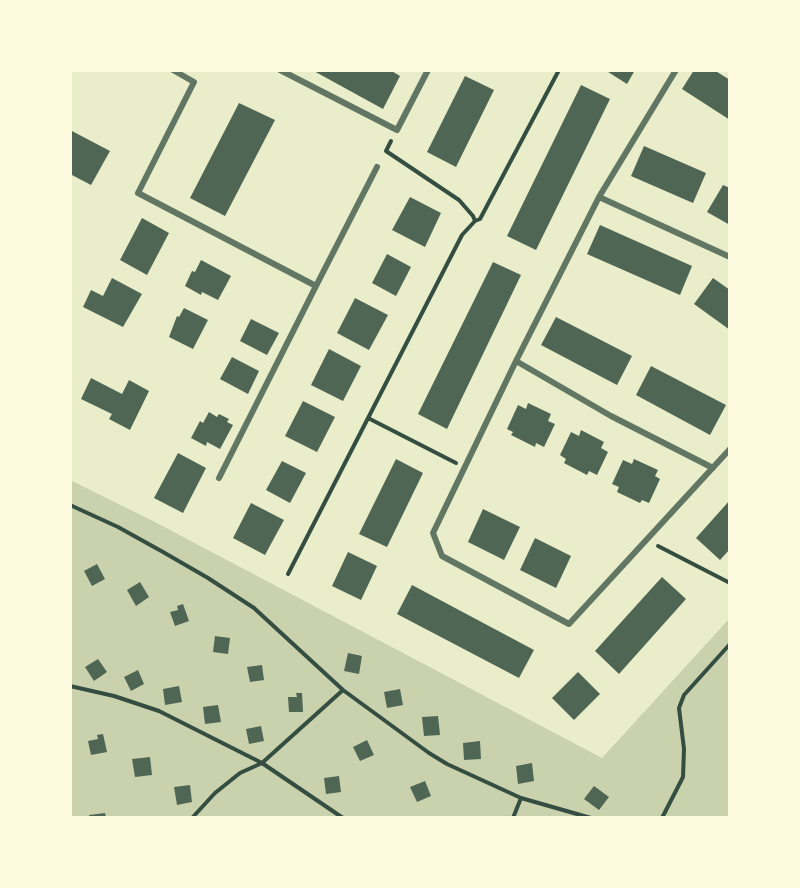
<!DOCTYPE html>
<style>
body{margin:0}
#map{position:relative;width:800px;height:888px;overflow:hidden;background:#e9edc9;font-family:Merriweather,serif}
canvas{display:block}
.frame{position:absolute;inset:0;border:72px solid #fefae0;pointer-events:none}
</style>
<div id="map">
<canvas width="800" height="888"></canvas>
<div class="frame"></div>
</div>
<script>
const c = document.querySelector('canvas').getContext('2d');
c.lineJoin = 'round';
function fill(path, color) { c.fillStyle = color; c.fill(path, 'evenodd'); }
const poly = rows => new Path2D(rows.map(r => 'M' + r).join(''));
function strokePath(path, color, width, dash) { c.strokeStyle = color; c.lineWidth = width; c.lineCap = dash ? 'butt' : 'round'; c.setLineDash(dash || []); c.stroke(path); }
fill(poly([
 [70,480,153,521,602,758,729,619,729,817,71,817]
]), '#cad2ad');
fill(poly([
 [312,70,390,70,400,76,383,109],
 [605,70,635,70,627,84],
 [694,70,714,70,730,80,730,120,682,89],
 [465,76,494,90,456,167,427,152],
 [581,85,610,99,536,250,507,236],
 [239,103,275,120,225,216,190,198],
 [70,130,110,151,91,185,70,174],
 [644,146,706,173,693,203,631,176],
 [723,185,730,188,730,225,707,212],
 [410,197,441,213,425,247,392,230],
 [142,218,169,233,147,275,120,260],
 [600,225,692,266,680,295,587,254],
 [387,254,411,267,396,296,372,283],
 [201,260,231,276,218,300,202,292,201,295,185,286,192,271,195,272],
 [493,262,521,275,447,429,418,414],
 [112,278,142,294,123,327,83,307,91,290,103,296],
 [713,278,730,290,730,330,694,304],
 [355,298,388,315,369,350,337,333],
 [184,308,208,320,193,349,169,337,177,316,179,317],
 [556,317,632,356,617,385,541,345],
 [251,319,279,333,267,355,240,341],
 [329,349,361,366,343,401,311,385],
 [232,357,259,371,248,394,220,379],
 [651,366,726,405,710,435,636,395],
 [91,378,122,394,129,380,149,391,130,430,109,419,112,414,81,399],
 [303,401,335,417,317,452,285,436],
 [528,403,551,414,548,421,555,424,544,447,536,443,535,447,511,435,513,432,507,429,518,405,526,409],
 [209,412,217,417,219,414,229,419,227,422,233,425,220,449,207,442,206,446,191,438,200,421,203,423],
 [581,430,604,442,601,448,608,452,597,475,589,471,587,475,564,463,566,459,560,455,571,432,579,436],
 [178,453,206,468,183,513,154,498],
 [396,459,423,473,387,547,359,534],
 [634,459,658,470,655,476,660,479,649,503,642,500,640,503,617,492,619,487,612,484,623,460,632,464],
 [282,461,306,473,290,503,266,490],
 [730,500,730,549,720,560,696,538],
 [251,503,284,520,265,555,233,538],
 [483,509,520,527,504,560,468,542],
 [535,538,571,556,556,588,520,570],
 [348,552,377,566,361,600,332,586],
 [97,564,105,579,92,586,84,571],
 [662,577,686,599,619,674,595,651],
 [140,582,149,597,136,606,127,590],
 [412,585,534,650,519,678,397,614],
 [183,604,189,621,175,626,170,612,178,610,177,606],
 [215,636,230,638,228,654,213,652],
 [348,653,362,656,359,674,344,671],
 [98,659,107,672,94,681,85,667],
 [262,665,264,680,250,682,247,667],
 [138,670,144,684,131,691,124,677],
 [578,672,600,694,574,720,552,698],
 [179,686,182,702,165,705,163,689],
 [400,689,403,705,387,708,384,692],
 [296,693,302,693,303,712,289,712,288,697,297,697],
 [218,705,221,722,205,724,203,707],
 [438,716,440,735,424,736,422,717],
 [261,726,264,741,249,744,246,729],
 [103,734,107,752,91,755,88,741,98,739,97,735],
 [367,740,374,755,360,761,353,747],
 [480,741,481,759,464,760,463,743],
 [150,757,152,775,135,777,132,759],
 [532,763,534,781,518,784,516,766],
 [339,776,341,792,326,794,324,778],
 [425,781,431,796,417,802,410,787],
 [190,785,192,802,177,805,174,787],
 [594,786,609,797,599,810,584,799],
 [105,813,106,818,90,818,89,815]
]), '#4f6655');
strokePath(poly([
 [391,141,386,151,459,200,473,216,475,221],
 [368,418,456,463],
 [70,505,118,527,163,552,208,578,254,608,343,690,429,753,447,764,521,798,591,818],
 [658,546,730,583],
 [288,574,462,235,475,221,480,219,559,70],
 [70,686,114,696,159,711,262,763,343,818],
 [192,818,215,793,240,773,262,763,343,690],
 [513,818,521,798],
 [662,818,683,777,684,749,679,708,684,695,730,644]
]), '#344e41', 4);
strokePath(poly([
 [173,70,194,82,138,193,316,286,377,167],
 [280,70,397,130,428,70],
 [676,70,599,197,516,361,433,533,442,556,569,624,730,449],
 [599,197,730,257],
 [516,361,611,416,713,468],
 [219,478,316,286]
]), '#617663', 6);
</script>
